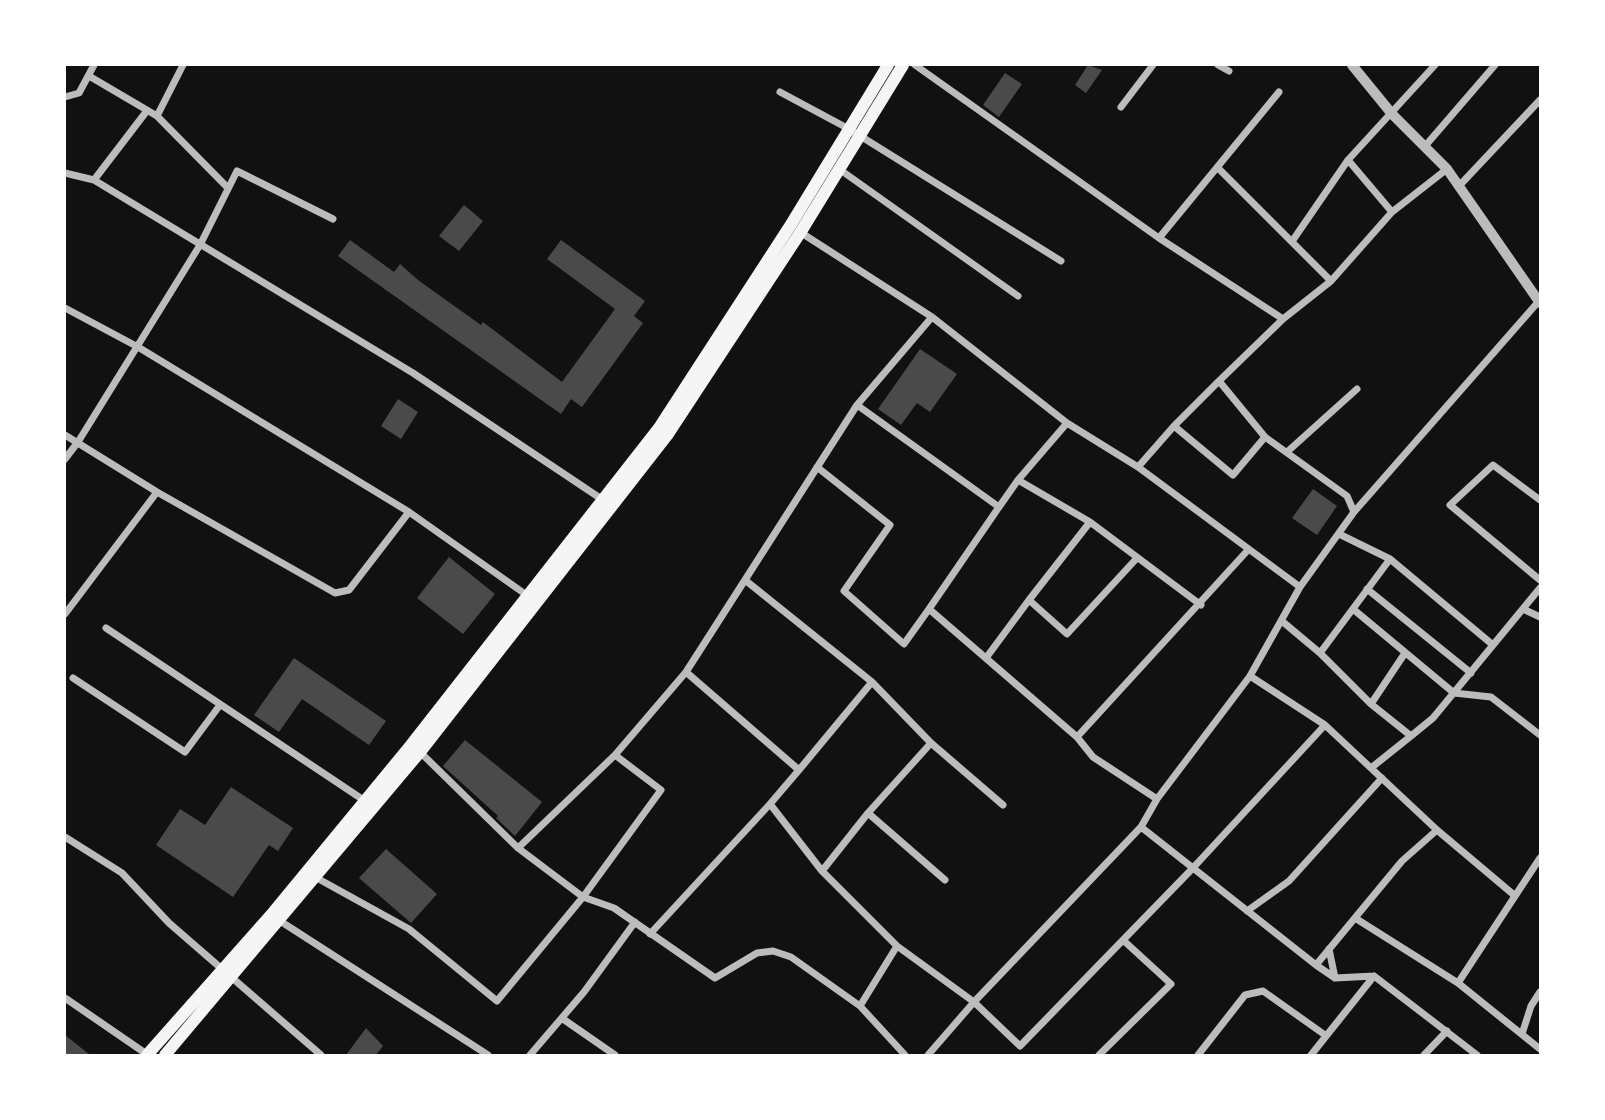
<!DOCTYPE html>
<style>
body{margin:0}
#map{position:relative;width:1605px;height:1120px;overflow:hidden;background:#111;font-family:"Exo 2",sans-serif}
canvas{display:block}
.frame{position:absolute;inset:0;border:66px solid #fff;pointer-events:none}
</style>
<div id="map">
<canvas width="1605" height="1120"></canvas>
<div class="frame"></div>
</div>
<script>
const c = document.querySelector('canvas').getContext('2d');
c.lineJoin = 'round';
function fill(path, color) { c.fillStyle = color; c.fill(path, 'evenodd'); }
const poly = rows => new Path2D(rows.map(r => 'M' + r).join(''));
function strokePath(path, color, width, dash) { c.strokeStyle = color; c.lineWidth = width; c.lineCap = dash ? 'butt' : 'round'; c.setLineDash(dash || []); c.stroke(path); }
fill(poly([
 [1088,65,1102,70,1086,93,1075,85],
 [1005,73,1022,84,999,117,983,105],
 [464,205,483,221,459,251,439,236],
 [350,240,394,272,400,264,418,280,481,325,483,322,562,382,615,309,547,259,561,240,645,301,634,316,643,323,582,407,571,399,561,414,338,256],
 [920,349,957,374,930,412,917,403,901,425,878,409],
 [398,399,418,412,401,439,381,426],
 [1313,489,1337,506,1317,535,1292,518],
 [449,557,495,594,463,634,417,598],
 [294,658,386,721,369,745,302,699,279,732,254,715],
 [465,740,542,802,515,836,496,818,498,816,443,766],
 [231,787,293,828,278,851,269,845,233,897,156,845,180,809,205,825],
 [386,849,437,894,411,923,359,878],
 [366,1028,383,1046,376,1055,346,1055],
 [65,1035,90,1055,65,1055]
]), '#4a4a4a');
strokePath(poly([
 [915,65,1159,238,1283,319,1331,281,1392,212,1447,169],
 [1218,65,1229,71],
 [89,76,157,116,227,187],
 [780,92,849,129,1061,261],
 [65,97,79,93,94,65],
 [1121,107,1153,65],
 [157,116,183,65],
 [1426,145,1495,65],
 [1348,160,1392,212],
 [1218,168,1331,281],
 [839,169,1018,296],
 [65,173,94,180,413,373,603,500],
 [94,180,146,112],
 [1459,186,1540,100],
 [800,232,932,317,1067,423,1138,467,1300,587],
 [1159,238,1279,92],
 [1293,240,1348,160,1435,65],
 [65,308,138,347,409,512,528,596],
 [932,317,857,405,999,507,929,609,1077,737,1093,757,1157,799],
 [1219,381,1283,319],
 [1067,423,1018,480,1090,522,1201,605],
 [1174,426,1233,475,1265,437],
 [65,435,157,492,335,593,349,590,409,512],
 [1287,452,1357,389],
 [65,459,78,442,200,245,237,171,333,219],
 [817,467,890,525,844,591,904,644,929,609],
 [1138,467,1174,426,1219,381,1265,437,1347,496,1354,512],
 [1540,500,1493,465,1450,505,1540,580],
 [999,507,1018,480],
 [1090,522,1029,600,1067,634,1137,558],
 [1339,534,1390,559,1493,645],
 [745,580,872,682,931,743,1003,805],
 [1367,589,1471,673],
 [1353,609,1454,693,1491,697,1540,735],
 [1523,609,1540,617],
 [65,614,157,492],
 [1283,622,1320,653],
 [106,628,365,801],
 [986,658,1029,600],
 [686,672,857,405],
 [73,678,185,752,220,705],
 [1371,704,1405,653],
 [1411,736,1433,718,1540,588],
 [1077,737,1248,550],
 [931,743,868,813,945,880],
 [420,752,518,848,583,897,614,908,715,978,757,953,773,951,791,957,860,1006,905,1055],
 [1371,768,1411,736,1371,704,1320,653,1390,559],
 [799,770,872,682],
 [1141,827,1316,965,1402,861,1437,830,1325,725,1250,676,1300,587,1354,512,1539,301],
 [1437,830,1514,895],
 [65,837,122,873,169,923,321,1055],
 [518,848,615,755,686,672,799,770,770,804,822,871,897,946,974,1002,1141,827,1157,799,1250,676],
 [822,871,868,813],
 [315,877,409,929,497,1001,583,897,661,790,615,755],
 [1247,911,1289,881,1382,778],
 [1355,918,1458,983,1540,1049],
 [277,919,488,1055],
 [650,934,770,804],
 [1329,949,1335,978],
 [1316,965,1335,978,1374,976,1477,1055],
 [1458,983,1540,858],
 [65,998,148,1055],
 [860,1006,897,946],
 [563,1019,615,1055],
 [1522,1034,1531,1006,1540,992],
 [530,1055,584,992,635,922],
 [928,1055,974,1002,1020,1046,1192,869,1325,725],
 [1099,1055,1171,984,1123,940],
 [1198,1055,1245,995,1263,991,1325,1035],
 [1311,1055,1374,976],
 [1424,1055,1447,1031]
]), '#bcbcbc', 7);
strokePath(poly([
 [1352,65,1392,114,1447,169,1540,303]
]), '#bcbcbc', 10);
strokePath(poly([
 [147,1055,271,915,411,745,659,428,790,226,888,65],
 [165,1055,420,752,668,434,800,233,903,65]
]), '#f5f5f5', 12);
</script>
